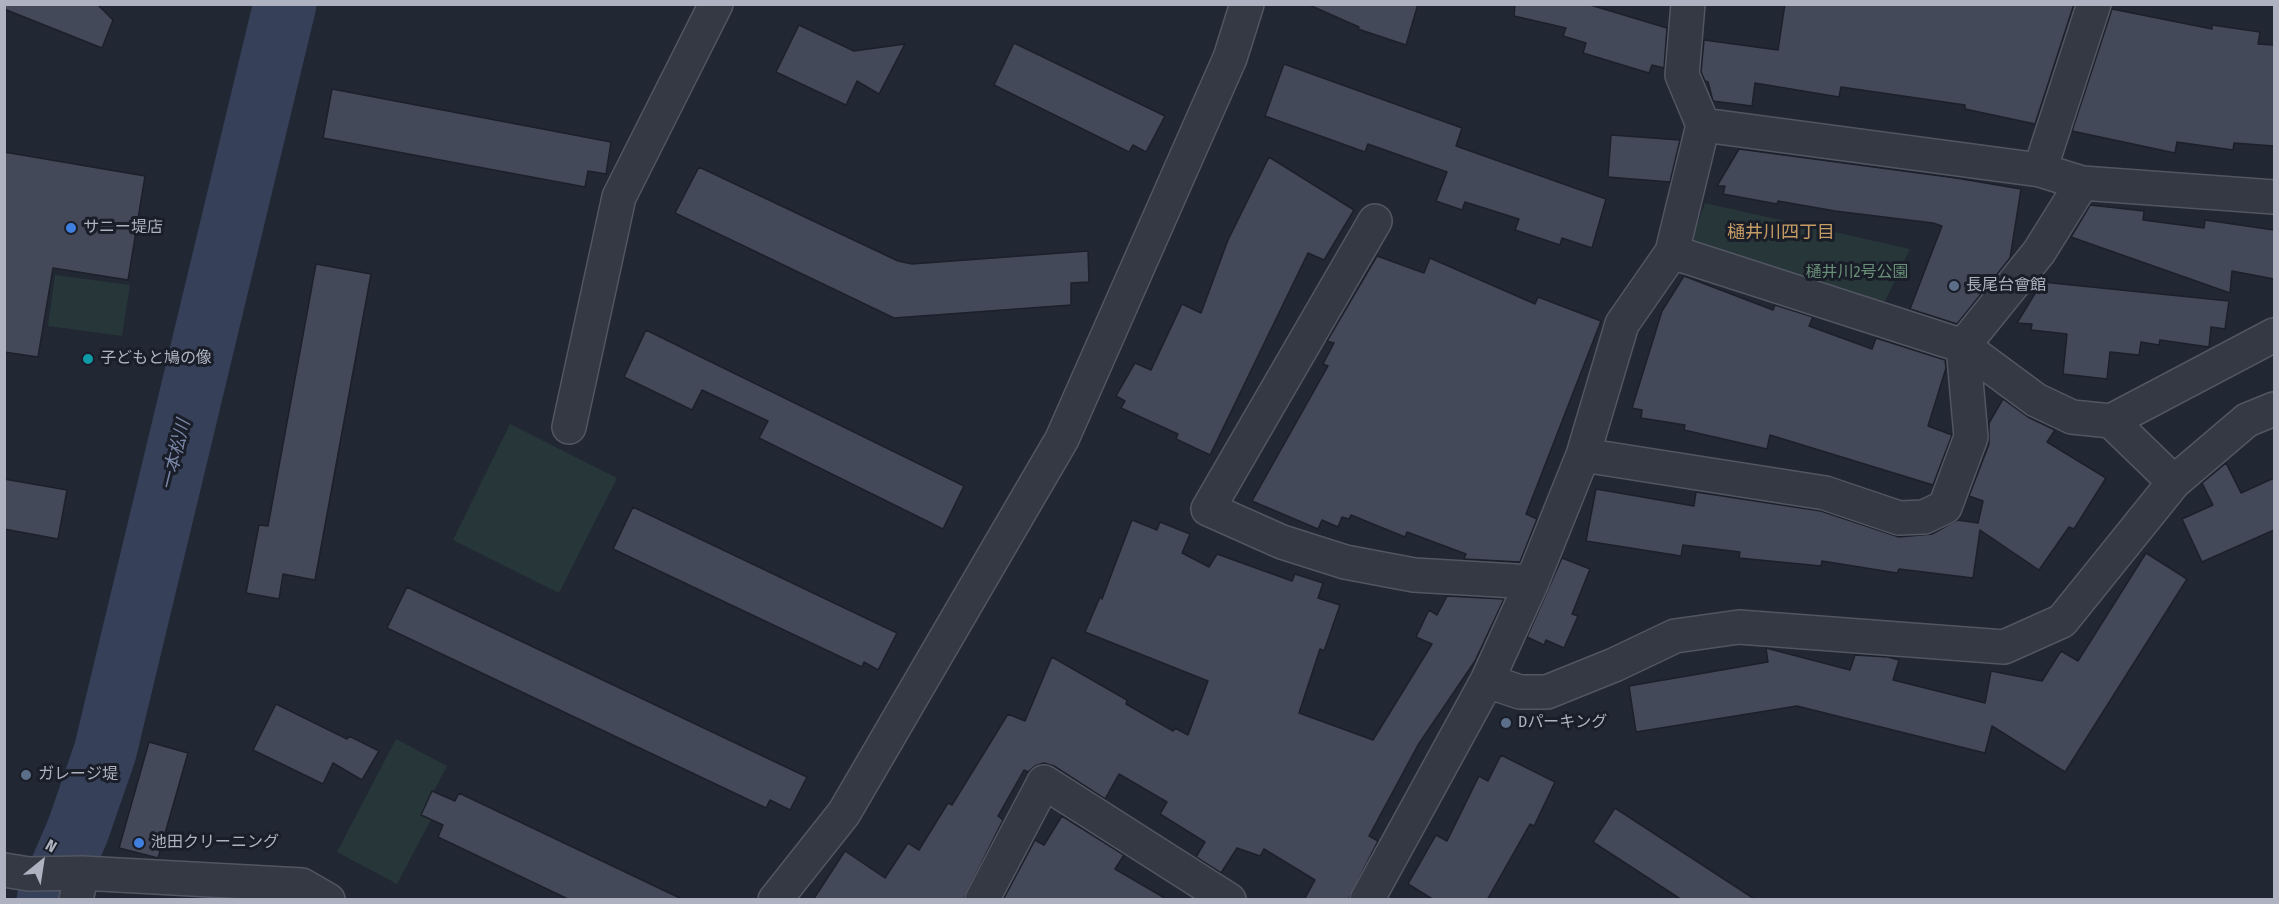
<!DOCTYPE html>
<meta charset="utf-8">
<style>
body{margin:0}
#map{position:relative;width:2279px;height:904px;overflow:hidden;background:#212733;font-family:"Fira Sans Condensed",sans-serif}
canvas{display:block}
.frame{position:absolute;inset:0;border:6px solid #afb3c1;pointer-events:none}
.north{position:absolute;left:12px;top:832px;width:60px;height:60px;-webkit-text-stroke:4px #1a1e29;paint-order:stroke;rotate:30deg;font-size:16px;font-weight:700;line-height:24px;text-align:center;color:#afb3c1}
.north::after{content:'';display:block;margin:auto;width:21px;height:27px;background:#afb3c1;clip-path:polygon(50% 0,100% 100%,50% 72%,0 100%)}
</style>
<div id="map">
<canvas width="2279" height="904"></canvas>
<div class="frame"></div>
<div class="north">N</div>
</div>
<script>
const c = document.querySelector('canvas').getContext('2d');
c.lineJoin = 'round';
function fill(path, color) { c.fillStyle = color; c.fill(path, 'evenodd'); }
const poly = rows => new Path2D(rows.map(r => 'M' + r).join(''));
function strokePath(path, color, width, dash) { c.strokeStyle = color; c.lineWidth = width; c.lineCap = dash ? 'butt' : 'round'; c.setLineDash(dash || []); c.stroke(path); }
function drawText(font, color, halo, rows, align = 'center') {
  c.font = font + ' "Fira Sans Condensed","Noto Sans JP",sans-serif'; c.lineWidth = 6; c.setLineDash([]); c.textBaseline = 'middle'; c.strokeStyle = halo; c.fillStyle = color; for (const [text, x, y, turn = 0] of rows) {
    c.save(); c.translate(x, y); c.rotate((+turn || 0) * Math.PI / 180); c.textAlign = isNaN(turn) ? turn : align; if (halo) c.strokeText(text, 0, 0); c.fillText(text, 0, 0); c.restore();
  }
}
fill(poly([
 [1705,203,1910,249,1878,316,1687,253],
 [55,275,130,285,122,336,48,326],
 [510,424,617,478,559,593,453,540],
 [396,739,447,766,427,804,435,812,397,884,337,852]
]), '#273638');
strokePath(poly([
 [48,900,78,830,105,752,285,4]
]), '#364059', 63);
const building = poly([
 [4,4,97,4,113,20,102,48,4,9,4,4],
 [1307,4,1418,4,1406,45,1358,29,1359,27,1307,4],
 [1515,4,1587,4,1667,28,1664,68,1652,65,1649,73,1583,53,1586,43,1563,36,1566,28,1514,16,1515,4],
 [1785,4,2074,4,2035,124,1965,109,1965,105,1841,87,1839,97,1755,83,1752,106,1713,101,1708,82,1705,81,1701,72,1704,40,1778,50,1785,4],
 [2112,9,2212,29,2212,25,2260,32,2258,44,2274,45,2274,146,2234,143,2233,150,2177,142,2175,153,2072,131,2112,9],
 [799,25,854,51,905,44,879,94,857,81,846,105,776,72,799,25],
 [1014,43,1165,116,1146,152,1133,145,1129,152,994,85,1014,43],
 [1284,64,1462,128,1456,146,1606,199,1592,248,1562,238,1560,245,1515,230,1519,219,1465,202,1462,210,1436,201,1447,172,1368,144,1365,152,1265,116,1284,64],
 [332,89,611,142,606,174,588,171,585,187,323,138,332,89],
 [1611,135,1680,140,1670,182,1608,177,1611,135],
 [1739,149,1956,178,2021,189,2010,258,1957,324,1910,309,1942,226,1933,223,1835,211,1778,201,1777,204,1723,194,1725,186,1717,186,1739,149],
 [4,152,145,176,128,280,53,268,38,357,4,352,4,152],
 [1269,157,1354,210,1324,260,1308,253,1210,455,1176,439,1178,434,1121,408,1125,401,1116,396,1135,363,1151,370,1182,304,1201,313,1228,240,1269,157],
 [699,167,898,261,912,264,1088,251,1089,282,1071,283,1071,305,894,318,675,213,699,167],
 [2090,205,2144,211,2143,220,2204,228,2205,220,2274,230,2274,279,2232,271,2230,293,2071,237,2090,205],
 [1377,256,1424,273,1430,258,1535,304,1538,297,1601,321,1526,514,1537,519,1520,562,1464,559,1466,554,1407,532,1405,537,1351,515,1349,519,1342,517,1338,527,1322,520,1318,529,1252,501,1328,366,1323,364,1334,343,1327,341,1377,256],
 [316,264,371,274,315,580,283,574,279,599,246,593,259,525,268,526,316,264],
 [1684,276,1773,310,1775,305,1813,317,1809,326,1872,349,1876,338,1945,360,1946,368,1928,426,1952,435,1933,485,1770,435,1767,449,1684,430,1685,425,1641,418,1642,410,1632,408,1662,311,1684,276],
 [2042,282,2229,301,2225,329,2211,327,2209,347,2160,340,2159,345,2141,342,2139,355,2110,352,2107,379,2063,374,2067,334,2031,330,2032,324,2017,323,2042,282],
 [646,330,964,486,943,529,759,438,768,421,702,390,692,410,624,377,646,330],
 [2003,399,2028,417,2055,430,2047,442,2106,478,2074,529,2069,527,2039,570,1980,530,1973,578,1899,569,1897,573,1822,561,1821,566,1739,558,1740,552,1683,545,1681,556,1586,541,1596,489,1694,506,1696,492,1821,511,1899,537,1932,534,1957,520,1978,523,1983,501,1969,496,1989,444,1989,423,2003,399],
 [2226,463,2241,493,2274,478,2274,530,2202,562,2182,519,2213,505,2202,483,2226,463],
 [4,479,67,490,58,539,4,529,4,479],
 [633,507,897,633,878,670,864,662,862,667,613,549,633,507],
 [1132,520,1157,530,1160,522,1190,534,1182,553,1209,567,1217,554,1292,581,1295,574,1323,583,1318,598,1340,605,1324,651,1320,649,1299,713,1373,740,1432,644,1416,637,1429,610,1437,615,1447,596,1504,599,1475,661,1418,745,1369,836,1378,841,1348,900,1304,900,1315,880,1264,849,1260,856,1237,848,1221,873,1196,857,1205,842,1160,814,1167,802,1119,774,1105,799,1054,766,1044,763,1035,766,1028,772,1024,770,998,816,1003,820,963,900,813,900,845,851,885,878,908,843,919,850,948,803,952,805,1008,714,1025,721,1052,657,1127,700,1126,704,1173,731,1175,728,1188,735,1208,681,1085,632,1100,597,1102,599,1132,520],
 [2146,553,2187,579,2065,772,1992,726,1985,753,1797,706,1636,732,1629,686,1768,662,1766,648,1850,670,1855,655,1888,657,1899,660,1893,680,1985,703,1991,671,2042,681,2061,651,2078,661,2146,553],
 [1562,558,1590,569,1572,614,1578,616,1564,648,1546,640,1544,645,1527,637,1562,558],
 [407,587,807,777,790,810,770,800,766,808,387,628,407,587],
 [276,704,347,739,349,736,379,751,362,780,333,763,323,784,253,750,276,704],
 [149,742,188,753,158,858,119,848,149,742],
 [1501,755,1555,782,1534,826,1530,824,1487,900,1434,900,1408,884,1436,835,1447,841,1479,776,1488,781,1501,755],
 [432,791,455,801,459,793,684,900,570,900,438,837,443,825,421,815,432,791],
 [1615,808,1756,900,1682,900,1593,842,1615,808],
 [1062,816,1124,855,1115,869,1168,900,1003,900,1035,840,1044,845,1062,816]
]);
fill(building, '#434958');
strokePath(building, '#1c202b', 1.5);
const minor = poly([
 [1703,125,2040,170,2082,183],
 [2040,170,2094,4],
 [1375,221,1208,509,1282,542,1345,562,1414,575,1532,582],
 [1672,252,1963,346,2036,400,2072,417,2111,421,2174,482],
 [2111,421,2274,335],
 [569,427,619,197,716,4],
 [1583,455,1825,493,1899,518,1924,517,1945,507,1971,437,1963,346,2039,252,2082,183,2274,197],
 [1487,681,1520,692,1547,692,1614,665,1675,636,1739,627,2004,647,2062,621,2174,482,2247,420,2274,409],
 [4,870,29,874,82,873,302,885,328,900],
 [76,900,82,873],
 [775,900,844,813,1062,439,1230,58,1247,4],
 [982,900,1044,782,1229,900],
 [1367,900,1487,681,1532,582,1583,455,1622,324,1672,252,1703,125,1682,75,1688,4]
]);
strokePath(minor, '#525662', 36);
strokePath(minor, '#343944', 33);
for (const [x, y, r, color] of [
 [71,228,6,"#3f7fe0"],
 [1954,286,6,"#5c6f8a"],
 [88,359,6,"#0f9aa8"],
 [1506,723,6,"#5c6f8a"],
 [26,775,6,"#5c6f8a"],
 [139,843,6,"#3f7fe0"]
]) { const dot = new Path2D(); dot.arc(x, y, r, 0, 2 * Math.PI); c.fillStyle = color; c.fill(dot); strokePath(dot, '#1a1e29', 2); }
drawText('16px', '#afb3c1', '#1a1e29', [
 ["サニー堤店",83,228],
 ["長尾台會館",1966,286],
 ["子どもと鳩の像",100,359],
 ["Dパーキング",1518,723],
 ["ガレージ堤",38,775],
 ["池田クリーニング",151,843]
], 'left');
drawText('16px', '#698e77', '#1a1e29', [
 ["樋井川2号公園",1857,273]
]);
drawText('18px', '#c69c65', '#1a1e29', [
 ["樋井川四丁目",1781,233]
]);
drawText('italic 18px', '#7a86a7', '#1a1e29', [
 ["一本松川",176,455,-76]
]);
</script>
